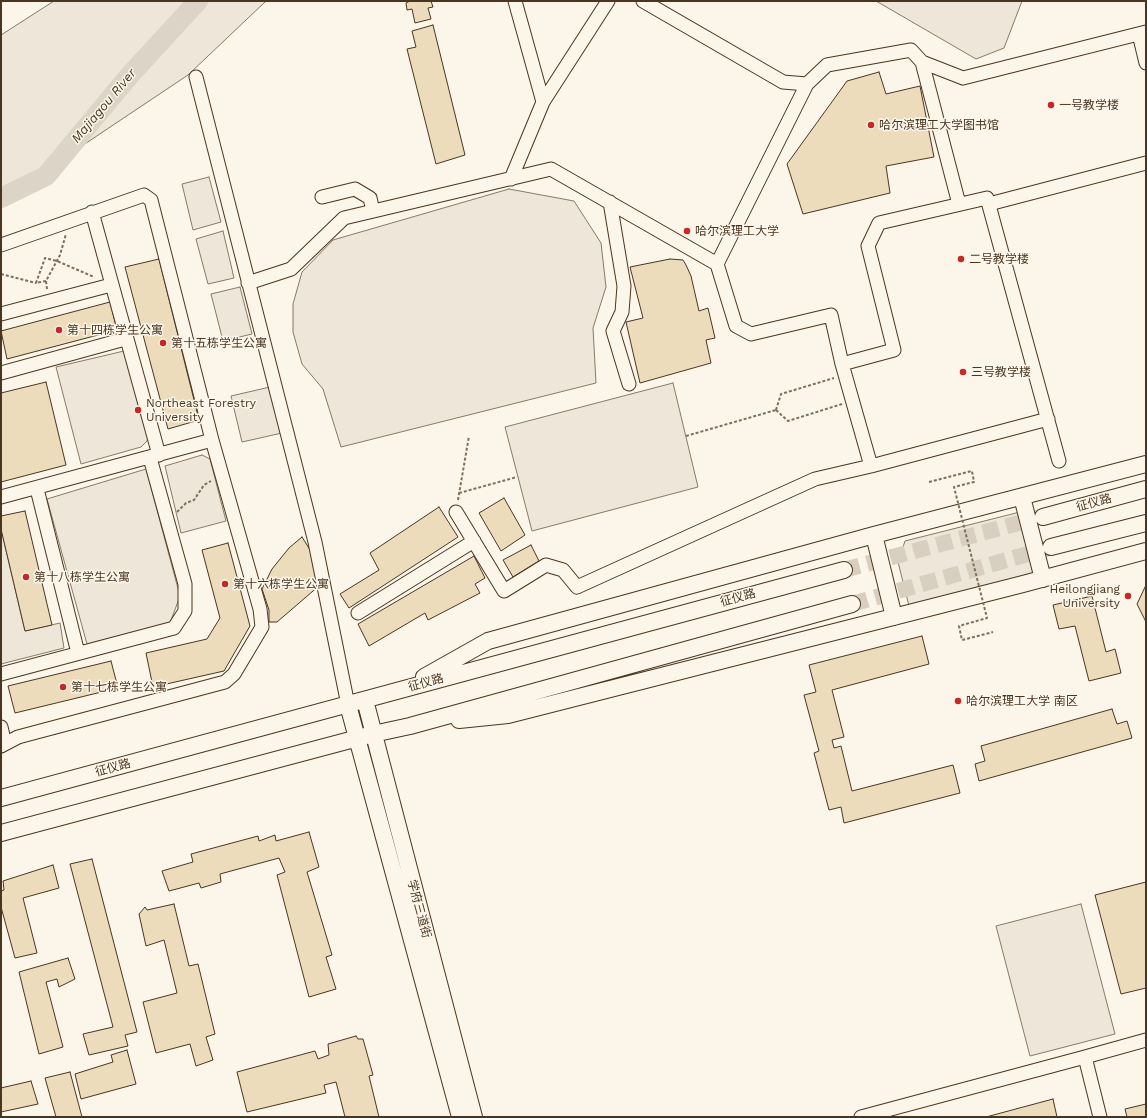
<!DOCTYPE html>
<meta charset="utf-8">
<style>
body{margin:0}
#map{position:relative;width:1147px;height:1118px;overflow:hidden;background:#fbf6e9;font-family:"Work Sans",sans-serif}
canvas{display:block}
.frame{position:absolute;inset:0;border:2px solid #4a3520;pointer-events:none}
</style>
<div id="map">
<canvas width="1147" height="1118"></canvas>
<div class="frame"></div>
</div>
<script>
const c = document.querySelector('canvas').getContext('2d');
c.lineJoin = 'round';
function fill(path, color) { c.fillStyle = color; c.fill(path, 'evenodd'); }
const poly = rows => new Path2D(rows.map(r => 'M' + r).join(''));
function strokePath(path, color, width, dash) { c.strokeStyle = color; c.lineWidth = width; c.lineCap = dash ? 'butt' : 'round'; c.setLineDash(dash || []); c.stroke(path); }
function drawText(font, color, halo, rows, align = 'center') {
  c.font = font + ' "Work Sans","Noto Sans SC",sans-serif'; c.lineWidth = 3; c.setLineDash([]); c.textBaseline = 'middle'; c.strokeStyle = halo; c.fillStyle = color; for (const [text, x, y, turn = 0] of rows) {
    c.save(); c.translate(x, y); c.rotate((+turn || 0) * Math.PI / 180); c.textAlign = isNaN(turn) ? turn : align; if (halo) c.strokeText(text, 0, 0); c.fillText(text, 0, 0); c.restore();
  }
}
const green = poly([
 [54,1,266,1,188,75,1,200,1,35,54,1],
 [876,1,1022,1,1004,48,976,59,876,1],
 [209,177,221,222,193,230,182,184,209,177],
 [509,189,574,201,601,243,606,287,593,328,596,383,341,447,323,389,302,364,293,332,293,304,302,272,333,240,509,189],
 [223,231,234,278,208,284,196,239,223,231],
 [240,287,252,334,223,341,211,294,240,287],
 [124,351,148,436,147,441,141,447,81,464,56,367,124,351],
 [673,383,698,487,532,531,505,427,673,383],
 [270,387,282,433,242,442,231,396,270,387],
 [202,455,210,459,226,521,181,533,165,466,202,455],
 [146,469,180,596,170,623,87,644,47,499,146,469],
 [1020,512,1034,574,909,606,898,562,905,541,1020,512],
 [1,529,25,631,60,623,64,648,1,664,1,529],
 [1081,904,1115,1034,1030,1056,996,926,1081,904]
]);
fill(green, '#ede6d9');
strokePath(green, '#887966', 1);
strokePath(poly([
 [1,198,46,176,129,76,198,1]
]), '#dcd4c6', 20);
const building = poly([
 [431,1,433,7,428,8,431,19,415,23,412,9,407,10,406,3,410,1,431,1],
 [433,25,465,155,436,164,407,49,416,47,412,31,433,25],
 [879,72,886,94,920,86,934,157,886,166,890,193,803,214,787,164,847,81,879,72],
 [159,259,199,420,168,429,125,267,159,259],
 [670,259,683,260,686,265,691,276,699,311,708,308,715,338,706,340,711,363,640,383,626,322,643,318,630,267,670,259],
 [110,302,117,330,7,359,1,331,110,302],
 [46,382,66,465,1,482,1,393,46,382],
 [504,498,525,535,501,551,479,513,504,498],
 [439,507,458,537,349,608,340,594,379,570,370,553,439,507],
 [25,511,52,625,25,631,1,529,1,516,25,511],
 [302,537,312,553,320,585,277,622,269,622,269,610,262,589,272,569,289,548,302,537],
 [228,543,250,626,224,671,153,687,146,653,207,639,220,618,202,550,228,543],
 [531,545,539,561,513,577,503,560,531,545],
 [474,556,485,578,475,584,480,593,428,620,425,613,369,646,358,624,474,556],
 [1146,585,1146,622,1137,604,1146,585],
 [1092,596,1106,652,1115,649,1121,673,1089,681,1075,626,1059,629,1053,605,1092,596],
 [922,636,929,664,832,690,844,737,832,740,834,748,841,746,852,791,953,765,960,793,844,823,841,807,829,810,814,753,819,751,804,695,816,692,809,665,922,636],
 [111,661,118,688,15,713,8,686,111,661],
 [1112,709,1117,724,1127,721,1132,738,979,781,975,764,985,761,981,746,1112,709],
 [309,832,319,867,307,872,332,955,326,957,336,989,309,997,277,875,285,872,279,858,220,874,221,882,201,888,199,883,169,891,162,871,193,862,191,854,258,836,259,841,275,835,276,841,309,832],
 [92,859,137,1032,125,1035,128,1046,89,1055,83,1034,113,1027,70,864,92,859],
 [53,865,59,888,23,898,37,953,15,958,1,907,1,891,4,890,3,881,53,865],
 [1146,882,1146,988,1121,994,1095,895,1146,882],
 [174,904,189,966,198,964,215,1034,206,1037,213,1060,196,1066,190,1044,156,1053,143,1002,177,993,164,940,146,946,139,914,145,907,147,910,174,904],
 [68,958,75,979,59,987,57,979,46,982,63,1047,39,1054,19,972,68,958],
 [356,1036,358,1039,363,1039,373,1075,369,1076,379,1117,345,1117,336,1082,324,1085,326,1093,247,1112,237,1072,315,1051,318,1059,329,1055,328,1044,356,1036],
 [127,1050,136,1084,81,1099,75,1074,113,1062,111,1055,127,1050],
 [70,1072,82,1117,56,1117,45,1078,70,1072],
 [31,1081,38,1104,1,1112,1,1088,31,1081],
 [1053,1099,1057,1117,986,1117,1053,1099],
 [1146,1104,1146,1117,1127,1117,1125,1109,1146,1104]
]);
fill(building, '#ecdcbc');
strokePath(building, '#4a3520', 1);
strokePath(poly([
 [844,570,1041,517],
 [852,604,1049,548]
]), '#d8cfc1', 16, [16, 8]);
const minor = poly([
 [515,1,543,102],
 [643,1,783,82,807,84],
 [1139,34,1146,63],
 [922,62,959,204],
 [196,77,315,542,348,705],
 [511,179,543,102,608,1],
 [322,197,355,189,370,198,373,211],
 [610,202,624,286,622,312,613,331,629,384],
 [989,204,1146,163],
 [92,212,159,455],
 [1,245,144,195,151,200,212,440,1,497],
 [717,264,807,84,827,65,911,50,922,62,963,78,1146,32],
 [248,283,291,269,344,218,551,169,717,264,736,326,751,334,831,315,842,364,871,466,815,479,577,587,563,570,546,565,504,591,456,512],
 [1,314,111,285],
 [842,364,894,350,868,246,879,223,987,198,1059,461],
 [1,373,125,339],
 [871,466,1048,419],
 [37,489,78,653],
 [358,613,474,541],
 [1,674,174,628,185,611,185,584,150,458],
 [1,727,5,744],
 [1,746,18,737,225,682,234,674,262,627,260,609,212,440],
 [1085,1057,1146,1040],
 [861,1117,1085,1057,1100,1117]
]);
const major = poly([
 [1022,497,1043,579],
 [1043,517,1146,489],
 [874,535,894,617],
 [1051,547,1146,523],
 [424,677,488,641,874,535,1146,464],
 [365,700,474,1117],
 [348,705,460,1117],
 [459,720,508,715,1023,584,1146,551],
 [1,798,844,570],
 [1,833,373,734,410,726,852,604]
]);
strokePath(minor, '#4a3520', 15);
strokePath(major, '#4a3520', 18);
strokePath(poly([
 [1,274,36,283],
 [46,281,36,283,45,258,57,261,94,277],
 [47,289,46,281,60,255,66,234],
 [776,410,781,394,834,378],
 [776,410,788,421,842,404],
 [686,436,776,410],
 [459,493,517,477],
 [458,500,469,436],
 [177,512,186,503,194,500,204,485,211,481]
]), '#7f6f5c', 2, [3, 2]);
strokePath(minor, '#fbf6e9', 13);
strokePath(major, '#fbf6e9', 16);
strokePath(poly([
 [929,482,972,471,974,482,954,487,987,618,959,626,962,640,993,632]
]), '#7f6f5c', 2, [3, 2]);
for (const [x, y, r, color] of [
 [1051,105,4,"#c62828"],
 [871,125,4,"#c62828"],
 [687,231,4,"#c62828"],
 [961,259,4,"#c62828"],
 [59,330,4,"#c62828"],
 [163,343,4,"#c62828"],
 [963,372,4,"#c62828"],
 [138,410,4,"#c62828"],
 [26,577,4,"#c62828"],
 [225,584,4,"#c62828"],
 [1128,596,4,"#c62828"],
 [63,687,4,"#c62828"],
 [958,701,4,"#c62828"]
]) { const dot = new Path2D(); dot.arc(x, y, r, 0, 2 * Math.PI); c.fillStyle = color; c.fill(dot); strokePath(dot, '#fbf6e9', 1.5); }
drawText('12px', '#4a3520', '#fbf6e9', [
 ["一号教学楼",1059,105],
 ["哈尔滨理工大学图书馆",879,125],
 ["哈尔滨理工大学",695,231],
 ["二号教学楼",969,259],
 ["第十四栋学生公寓",67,330],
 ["第十五栋学生公寓",171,343],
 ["三号教学楼",971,372],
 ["Northeast Forestry",146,403],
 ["University",146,417],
 ["第十八栋学生公寓",34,577],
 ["第十六栋学生公寓",233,584],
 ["Heilongjiang",1120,589,"right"],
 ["University",1120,603,"right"],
 ["第十七栋学生公寓",71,687],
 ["哈尔滨理工大学 南区",966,701]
], 'left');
drawText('12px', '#4a3520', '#fbf6e9', [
 ["征仪路",1094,503,-15],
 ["征仪路",738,598,-15],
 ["征仪路",426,683,-15],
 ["征仪路",113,768,-15],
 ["学府三道街",419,909,75]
]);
drawText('italic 13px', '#4a3520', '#fbf6e9', [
 ["Majiagou River",104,106,-50]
]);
</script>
